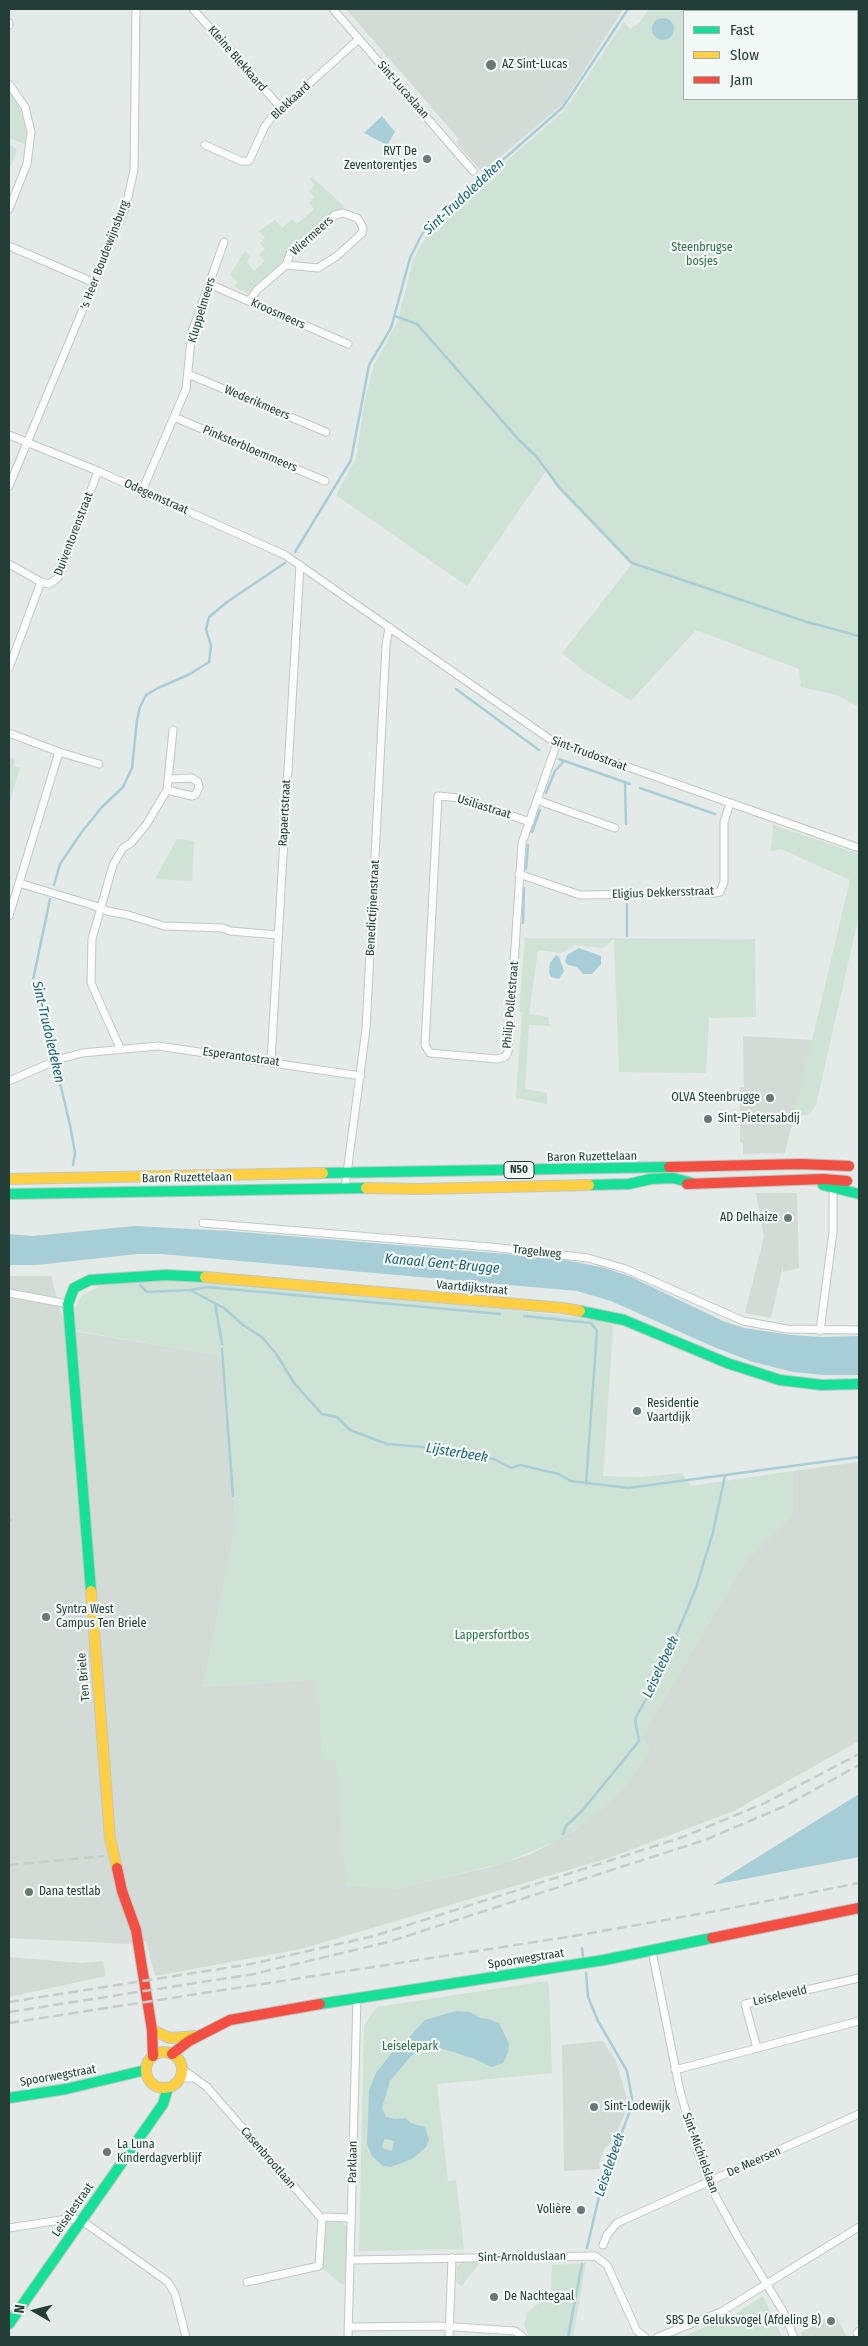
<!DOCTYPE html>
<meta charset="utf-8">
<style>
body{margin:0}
#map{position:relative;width:868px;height:2346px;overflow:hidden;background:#e4eae7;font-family:"Fira Sans Condensed",sans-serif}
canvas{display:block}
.frame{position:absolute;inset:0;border:10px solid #233d37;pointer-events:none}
.legend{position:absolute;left:683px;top:10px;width:175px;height:90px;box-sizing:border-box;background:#f3f9f6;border:1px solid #a0aeaa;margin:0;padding:6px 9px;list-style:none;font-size:15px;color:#233d37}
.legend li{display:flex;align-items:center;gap:10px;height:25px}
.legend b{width:25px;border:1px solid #a0aeaa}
.north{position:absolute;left:10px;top:2286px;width:50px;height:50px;-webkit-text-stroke:4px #f3f9f6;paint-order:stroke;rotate:278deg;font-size:14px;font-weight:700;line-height:20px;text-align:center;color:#233d37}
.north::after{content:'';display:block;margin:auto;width:18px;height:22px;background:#233d37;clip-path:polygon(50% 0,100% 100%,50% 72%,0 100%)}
</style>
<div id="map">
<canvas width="868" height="2346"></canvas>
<div class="frame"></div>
<ul class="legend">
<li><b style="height:6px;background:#16e098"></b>Fast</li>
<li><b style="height:6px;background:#ffcf43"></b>Slow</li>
<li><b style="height:6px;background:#f24e42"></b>Jam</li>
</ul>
<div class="north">N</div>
</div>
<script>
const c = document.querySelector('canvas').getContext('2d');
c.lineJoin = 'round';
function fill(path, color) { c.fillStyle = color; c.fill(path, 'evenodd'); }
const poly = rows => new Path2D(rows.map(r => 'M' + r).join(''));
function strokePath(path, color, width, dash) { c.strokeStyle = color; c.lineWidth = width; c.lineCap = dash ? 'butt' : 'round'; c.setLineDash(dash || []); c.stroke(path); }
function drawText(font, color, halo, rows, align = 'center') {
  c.font = font + ' "Fira Sans Condensed",sans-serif'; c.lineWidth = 4.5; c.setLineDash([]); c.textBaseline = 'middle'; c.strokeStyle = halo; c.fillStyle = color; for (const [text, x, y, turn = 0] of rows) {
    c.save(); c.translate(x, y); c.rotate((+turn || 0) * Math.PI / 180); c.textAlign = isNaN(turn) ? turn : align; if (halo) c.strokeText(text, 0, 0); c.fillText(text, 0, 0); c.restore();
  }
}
fill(poly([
 [346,9,623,9,563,104,482,172,456,142,459,139],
 [743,1036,813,1040,785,1153,743,1154,743,1143,740,1142,740,1087,744,1087],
 [756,1193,797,1193,799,1268,783,1272,783,1266,771,1318,745,1313,764,1237],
 [9,1276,51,1276,66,1330,219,1355,223,1362,236,1525,203,1687,319,1679,322,1760,336,1760,395,1889,490,1867,529,1855,574,1831,605,1806,626,1785,649,1751,642,1736,746,1560,793,1514,793,1471,859,1462,859,1741,734,1811,609,1858,301,1949,155,1976,146,1941,128,1944,9,1938],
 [9,1957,82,1963,103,1961,106,1976,9,1997],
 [603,2041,616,2061,627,2098,624,2116,611,2143,605,2148,599,2163,600,2169,564,2171,562,2045],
 [835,2314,847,2337,802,2337,800,2333]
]), '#d3dbd7');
fill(poly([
 [649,9,859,9,859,707,837,695,801,687,799,669,696,630,631,701,581,669,562,653,631,565,558,489,546,471,467,586,336,495,356,459,365,399,374,365,397,323,414,258,432,226,565,110,624,22,630,29,639,23],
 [684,11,857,11,857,99,684,99],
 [9,90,19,103,25,126,26,145,9,138],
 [10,144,17,150,11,166,9,165],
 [312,177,344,206,340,212,300,239,290,248,282,262,247,293,235,287,237,282,230,274,245,251,251,257,247,262,254,271,265,261,259,255,265,249,260,243,265,238,259,231,275,220,282,228,292,219,297,224,314,209,309,202,315,197,309,191,315,185,309,179],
 [9,757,15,759,14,766,20,767,9,805],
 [773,825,859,854,859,915,816,1105,809,1115,797,1115,796,1108,850,880,781,849,771,851],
 [177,839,194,841,192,881,155,879],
 [525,938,755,939,756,1017,709,1018,706,1073,619,1072,614,939,603,948,575,945,561,953,538,950,529,1014,548,1017,550,1026,529,1025,525,1089,547,1093,547,1104,516,1098,522,1014,525,1014,519,1011],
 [130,1281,193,1281,504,1309,601,1320,613,1326,603,1476,641,1477,682,1473,691,1486,793,1471,793,1514,746,1560,642,1736,649,1751,645,1758,626,1785,605,1806,589,1821,558,1840,504,1863,395,1889,346,1886,336,1760,322,1761,318,1679,203,1687,236,1525,223,1362,219,1355,76,1331,75,1308,82,1295,101,1286],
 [547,1981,549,1987,552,2073,437,2084,448,2181,456,2180,464,2249,359,2251,364,2025,377,2007],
 [327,2222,342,2222,347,2227,346,2284,341,2284,322,2268,323,2226],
 [462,2262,480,2263,462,2286,456,2282,457,2267],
 [586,2263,573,2337,529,2337,524,2324,528,2312,551,2293,552,2265],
 [763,2296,782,2337,682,2337,733,2315]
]), '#cee2d5');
fill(poly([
 '652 29a11 11 0 1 1 22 0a11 11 0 1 1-22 0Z',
 [382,116,395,132,387,145,364,133],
 [579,948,601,956,601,964,592,974,583,974,577,967,568,965,565,962,567,955],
 [556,955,559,957,564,971,559,979,551,977,549,972,550,963],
 [134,1226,229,1231,554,1258,601,1267,629,1276,723,1321,744,1328,791,1335,821,1337,859,1336,859,1375,824,1375,793,1372,753,1362,714,1347,611,1301,577,1291,161,1254,137,1254,37,1265,9,1265,9,1234,33,1236],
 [859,1794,859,1857,713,1885],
 [456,2011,470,2012,480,2018,489,2019,499,2023,509,2044,508,2053,503,2063,492,2067,472,2058,437,2047,426,2047,411,2056,390,2081,382,2108,386,2117,396,2119,405,2118,411,2123,425,2127,429,2140,426,2147,412,2159,391,2167,383,2166,372,2156,367,2144,369,2091,376,2073,397,2046,405,2042,425,2020],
 [385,2139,394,2141,392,2151,384,2149,382,2146]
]), '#a7ced6');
strokePath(poly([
 [395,316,417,324,519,440,536,456,559,487,632,563,807,622,859,636],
 [295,552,351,460,369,365,391,328,410,258,422,234,430,224,563,107,628,9],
 [456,689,539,750],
 [559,759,630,784],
 [625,783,626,824],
 [640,788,715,814],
 [546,793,555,771,563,762],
 [532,832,540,810],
 [526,869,528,845],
 [54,885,60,864,81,833,102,807,123,787,132,768,137,720,140,707,146,695,158,688,190,674,209,662,211,646,206,629,209,617,227,602,285,563],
 [50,899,33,980,51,1056,61,1087,70,1125,75,1153,73,1165],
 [523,923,524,888],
 [627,936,627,904],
 [140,1285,147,1292,190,1290,224,1308,243,1325,262,1337,277,1355,294,1383,322,1414,337,1417,350,1430,387,1444,435,1448,443,1452,453,1451,494,1459,511,1468,520,1465,558,1474,571,1481,628,1488,859,1457],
 [190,1290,207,1287,500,1314],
 [215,1303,222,1344],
 [524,1316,591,1323,597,1331,586,1484],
 [222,1349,233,1496],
 [563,1834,566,1826,582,1811,639,1741,635,1719,661,1672,696,1588,713,1532,725,1476],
 [582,1948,583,1956],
 [586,1973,588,1997,598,2021,627,2071,632,2098,631,2108,601,2188,587,2248],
 [568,2337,582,2264]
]), '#a7ced6', 2.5);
const street = poly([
 [193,9,281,108],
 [333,9,473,171],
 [9,23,9,25],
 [9,84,25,107,31,132,27,164,9,209],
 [205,145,241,161,249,161,265,126,273,116,359,39],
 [9,246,95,283],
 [209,284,348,344],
 [249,301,257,290,286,265,318,268,337,256,362,233,363,228,360,222,357,218,343,213,335,215,290,254,286,265],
 [188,374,326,432],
 [174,417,325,481],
 [9,435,98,471,285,555,551,740,859,848],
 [9,486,126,206,134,170,136,9],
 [142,491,186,389,192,332,224,242],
 [9,564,41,582],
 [9,668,41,582,49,584,58,578,98,471],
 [9,733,59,752,99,764],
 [167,790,192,796,196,794,199,787,198,782,192,778,169,779],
 [537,800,615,828],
 [530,822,460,798,438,796,425,1045,430,1053,497,1059,505,1057,508,1052,522,843,557,743],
 [519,874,580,895,715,893,720,892,724,882,724,822,730,803],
 [19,883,92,905,107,911,128,915,164,926,223,928,230,931,278,935],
 [9,916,59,752],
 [120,1048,91,983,92,939,113,865,123,848,131,843,146,825,167,790,173,730],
 [271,1061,300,565],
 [9,1081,57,1060,82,1053,158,1046,361,1076],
 [345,1188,366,1029,386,646,389,627],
 [203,1223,491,1247,588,1258,626,1269,743,1321,787,1329,859,1330],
 [9,1293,68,1304],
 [820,1331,833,1232,833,1191],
 [652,1951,680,2091,697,2150,716,2197,739,2239,783,2311,794,2337],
 [757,2048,745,2004,859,1978],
 [181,2068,207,2087,322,2219,326,2217,351,2218],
 [675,2070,859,2021],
 [179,2078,192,2078],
 [9,2228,67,2219,81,2220,168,2282,175,2294,186,2337],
 [603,2245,607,2235,617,2223,859,2114],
 [350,2260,595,2256,607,2265,637,2331,645,2337],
 [247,2282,319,2266,322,2219],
 [349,2327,440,2326,515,2331,523,2337],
 [857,2333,859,2331],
 [348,2337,357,1998],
 [449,2337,452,2258],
 [658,2337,721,2312,859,2227]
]);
const fast = poly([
 [323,1173,669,1167],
 [589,1185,629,1184,651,1179,673,1178,692,1183],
 [823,1185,859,1194],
 [9,1194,366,1188],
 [580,1311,624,1320,727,1363,780,1380,822,1385,859,1384],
 [91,1591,68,1304,74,1288,90,1280,166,1275,205,1277],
 [320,2004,604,1960,712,1938],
 [9,2098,66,2089,146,2070],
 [9,2324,163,2104,168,2088]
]);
const slow = poly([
 [9,1179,323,1173],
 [366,1188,419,1189,589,1185],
 [205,1277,563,1308,580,1311],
 [91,1591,110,1838,117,1868],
 [152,2030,170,2038,197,2036],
 '146 2070a18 18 0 1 1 36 0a18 18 0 1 1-36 0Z'
]);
const jam = poly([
 [669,1167,801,1164,849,1166],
 [687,1184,823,1179,847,1181],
 [117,1868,122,1891,136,1930,152,2030,153,2056],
 [712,1938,859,1908],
 [172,2054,189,2041,230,2020,320,2004]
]);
strokePath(street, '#c1c7c4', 9);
strokePath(fast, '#c0c7c4', 12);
strokePath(slow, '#c0c7c4', 12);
strokePath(jam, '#c0c7c4', 12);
strokePath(street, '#fbfcfb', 7);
strokePath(fast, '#16e098', 10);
strokePath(slow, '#ffcf43', 10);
strokePath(jam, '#f24e42', 10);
strokePath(poly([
 [9,1521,12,1520],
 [9,1865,104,1856],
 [9,2002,251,1964,374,1936,683,1837,767,1802,859,1754],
 [9,2012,254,1974,388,1942,705,1840,785,1806,859,1765],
 [9,2023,574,1936,716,1911,859,1883]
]), '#c7cbca', 2.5, [10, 5]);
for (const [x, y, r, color] of [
 [491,65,6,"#677a75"],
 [427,159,5,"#677a75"],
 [770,1098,5,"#677a75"],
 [708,1119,5,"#677a75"],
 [788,1218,5,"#677a75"],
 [637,1411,5,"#677a75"],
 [46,1617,5,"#677a75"],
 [29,1892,5,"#677a75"],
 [594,2107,5,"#677a75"],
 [107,2152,5,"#677a75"],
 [581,2210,5,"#677a75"],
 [494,2297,5,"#677a75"],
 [831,2321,5,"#677a75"]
]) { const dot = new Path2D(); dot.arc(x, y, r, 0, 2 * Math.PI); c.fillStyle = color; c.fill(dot); strokePath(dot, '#f3f9f6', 2); }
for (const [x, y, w] of [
 [519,1170,30]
]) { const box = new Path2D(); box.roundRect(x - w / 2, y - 8.5, w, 17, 4); c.fillStyle = '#f3f9f6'; c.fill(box); strokePath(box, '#233d37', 1); }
drawText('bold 11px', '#233d37', null, [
 ["N50",519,1170]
]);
drawText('12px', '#233d37', '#f3f9f6', [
 ["Kleine Blekkaard",237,59,49],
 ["Sint-Lucaslaan",403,90,49],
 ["Blekkaard",291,101,-43],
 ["Wiermeers",312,236,-42],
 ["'s Heer Boudewijnsburg",105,255,-69],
 ["Kluppelmeers",202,310,-73],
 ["Kroosmeers",278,314,24],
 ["Wederikmeers",257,403,23],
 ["Pinksterbloemmeers",250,449,23],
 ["Odegemstraat",156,497,24],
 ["Duiventorenstraat",74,534,-69],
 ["Sint-Trudostraat",589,754,20],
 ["Usiliastraat",484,807,17],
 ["Rapaertstraat",285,813,-87],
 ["Eligius Dekkersstraat",663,893,-2],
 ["Benedictijnenstraat",373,908,-87],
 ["Philip Polletstraat",511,1005,-85],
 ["Esperantostraat",241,1057,8],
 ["Baron Ruzettelaan",592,1157,-1],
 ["Baron Ruzettelaan",187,1178,-1],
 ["Tragelweg",537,1252,6],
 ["Vaartdijkstraat",472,1288,5],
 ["Ten Briele",84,1677,-95],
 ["Spoorwegstraat",526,1959,-9],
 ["Leiseleveld",780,1996,-13],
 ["Spoorwegstraat",58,2076,-10],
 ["Sint-Michielslaan",700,2153,70],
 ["Casenbrootlaan",268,2158,49],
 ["Parklaan",353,2162,-89],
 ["De Meersen",754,2162,-24],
 ["Leiselestraat",73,2210,-55],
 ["Sint-Arnolduslaan",522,2257,-1]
]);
drawText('12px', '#233d37', '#f3f9f6', [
 ["AZ Sint-Lucas",502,65],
 ["RVT De",417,152,"right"],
 ["Zeventorentjes",417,166,"right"],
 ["OLVA Steenbrugge",760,1098,"right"],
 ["Sint-Pietersabdij",718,1119],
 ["AD Delhaize",778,1218,"right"],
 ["Residentie",647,1404],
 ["Vaartdijk",647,1418],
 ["Syntra West",56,1610],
 ["Campus Ten Briele",56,1624],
 ["Dana testlab",39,1892],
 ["Sint-Lodewijk",604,2107],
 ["La Luna",117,2145],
 ["Kinderdagverblijf",117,2159],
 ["Volière",571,2210,"right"],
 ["De Nachtegaal",504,2297],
 ["SBS De Geluksvogel (Afdeling B)",821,2321,"right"]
], 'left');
drawText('12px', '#2f724b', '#f3f9f6', [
 ["Steenbrugse",702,248],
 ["bosjes",702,262],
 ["Lappersfortbos",492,1636],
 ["Leiselepark",410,2047]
]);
drawText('italic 14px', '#1f6476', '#f3f9f6', [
 ["Sint-Trudoledeken",464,197,-43],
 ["Sint-Trudoledeken",48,1032,77],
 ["Kanaal Gent-Brugge",442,1264,5],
 ["Lijsterbeek",457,1453,9],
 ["Leiselebeek",661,1667,-65],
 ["Leiselebeek",610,2165,-71]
]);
</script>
